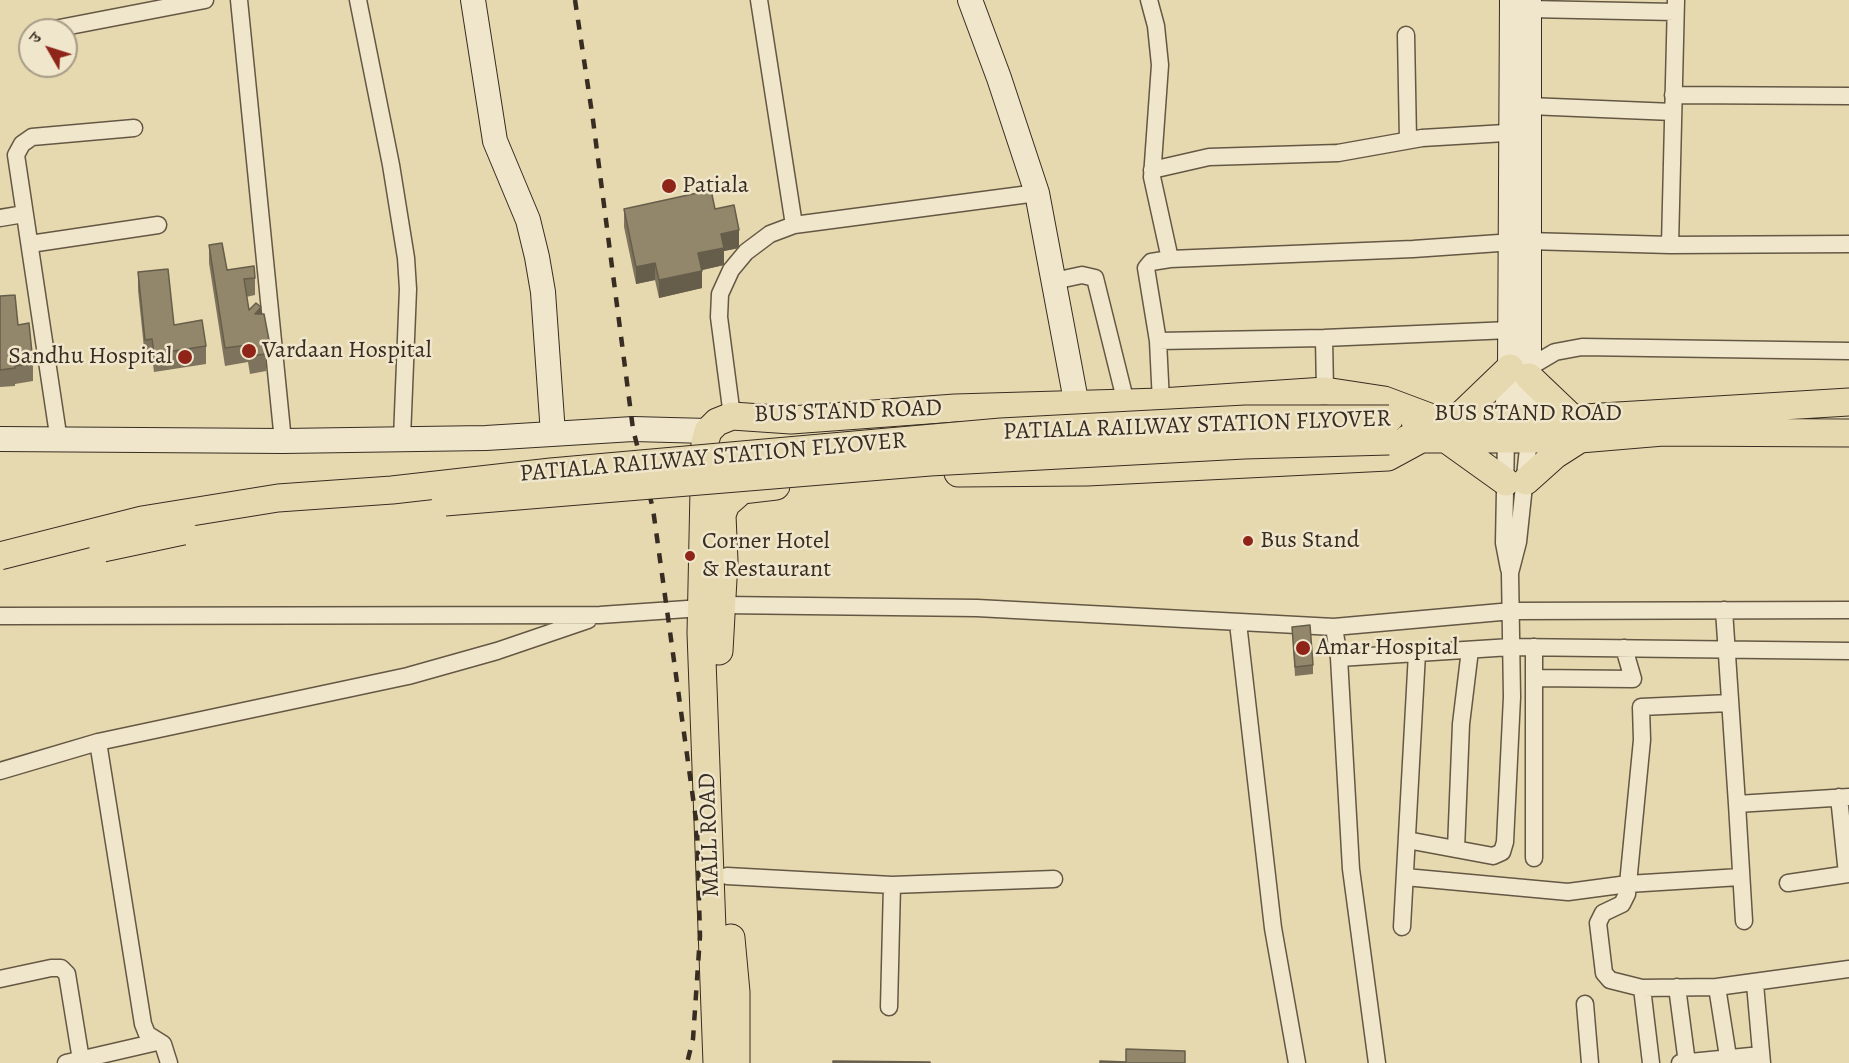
<!DOCTYPE html>
<meta charset="utf-8">
<style>
body{margin:0}
#map{position:relative;width:1849px;height:1063px;overflow:hidden;background:#e6d9af;font-family:Alegreya,"Noto Serif Devanagari",serif}
canvas{display:block}
.north{position:absolute;left:18px;top:18px;width:60px;height:60px;box-sizing:border-box;background:#efe6cb;border:2px solid #a69c87;border-radius:50%;rotate:309deg;font-size:16px;font-weight:700;line-height:24px;text-align:center;color:#382d22}
.north::after{content:'';display:block;margin:auto;width:21px;height:27px;background:#8f2418;clip-path:polygon(50% 0,100% 100%,50% 72%,0 100%)}
</style>
<div id="map">
<canvas width="1849" height="1063"></canvas>
<div class="north">उ</div>
</div>
<script>
const c = document.querySelector('canvas').getContext('2d');
c.lineJoin = 'round';
const poly = rows => new Path2D(rows.map(r => 'M' + r).join(''));
function strokePath(path, color, width, dash) { c.strokeStyle = color; c.lineWidth = width; c.lineCap = dash ? 'butt' : 'round'; c.setLineDash(dash || []); c.stroke(path); }
function fill(path, color) { c.fillStyle = color; c.fill(path, 'evenodd'); }
function drawText(font, color, halo, rows, align = 'center') {
  c.font = font + ' Alegreya,serif'; c.lineWidth = 5; c.setLineDash([]); c.textBaseline = 'middle'; c.strokeStyle = halo; c.fillStyle = color; for (const [text, x, y, turn = 0] of rows) {
    c.save(); c.translate(x, y); c.rotate((+turn || 0) * Math.PI / 180); c.textAlign = isNaN(turn) ? turn : align; if (halo) c.strokeText(text, 0, 0); c.fillText(text, 0, 0); c.restore();
  }
}
const street = poly([
 [239,0,283,441],
 [358,0,391,165,406,258,408,289,402,438],
 [1149,0,1156,26,1160,65,1152,177,1170,259,1151,262,1146,268,1158,341,1161,402],
 [1676,0,1670,245,1849,244],
 [1530,9,1675,12],
 [49,30,205,0],
 [1406,35,1408,140],
 [1673,95,1849,96],
 [1529,106,1673,112],
 [1152,170,1209,157,1338,153,1422,138,1522,132],
 [0,218,24,214],
 [794,225,1037,193],
 [30,244,158,225],
 [1170,259,1413,249,1528,241,1670,245],
 [1054,281,1082,275,1095,278,1126,403],
 [1324,338,1325,391],
 [1158,341,1324,338,1510,330],
 [1528,368,1555,352,1582,347,1849,351],
 [732,416,719,317,720,294,731,270,746,252,770,234,794,225,759,0],
 [1506,438,1504,543,1509,569],
 [59,441,16,155,22,144,32,137,134,128],
 [722,605,977,608,1334,627],
 [1724,610,1737,804],
 [0,616,600,615,702,608],
 [1238,623,1273,928,1297,1063],
 [1339,658,1511,647,1849,651],
 [1534,678,1633,679,1624,648],
 [1730,703,1641,707,1642,740,1627,894,1622,904,1603,913,1598,923,1604,973,1610,980,1642,988,1717,987,1849,969],
 [98,742,143,1024,147,1034,163,1044,169,1063],
 [0,771,98,742,408,676,497,651,588,620],
 [1839,797,1847,874],
 [1407,840,1493,856,1502,852,1505,842,1512,697,1510,573,1518,542,1529,439],
 [1456,849,1461,724,1470,650],
 [1534,858,1534,647],
 [727,876,892,885,1054,879],
 [1405,877,1568,892,1628,884,1740,877],
 [1788,883,1849,874],
 [1744,921,1737,804,1849,797],
 [1402,927,1417,653],
 [0,979,51,968,61,968,67,974,81,1060],
 [1755,984,1762,1063],
 [1677,987,1687,1063],
 [1717,987,1729,1063],
 [1642,988,1651,1063],
 [1585,1004,1590,1063],
 [889,1007,892,885],
 [66,1063,157,1042],
 [1377,1063,1351,869,1339,658,1334,627,1512,611,1849,610],
 [1680,1063,1761,1055]
]);
const secondary = poly([
 [473,0,495,141,528,220,537,257,543,292,553,434],
 [970,0,999,78,1037,193,1080,422],
 [1529,435,1529,0],
 [1506,436,1510,368,1512,0],
 [0,439,283,441,486,438,633,429,708,431]
]);
const primary = poly([
 [1529,377,1572,418],
 [1459,417,1510,368],
 [1414,419,1585,418,1849,402],
 [1407,439,1580,439,1663,432,1849,433],
 [1446,439,1506,482],
 [958,473,1087,472,1388,457,1423,438],
 [1526,481,1555,455,1580,439],
 [719,651,724,561,722,515,726,504,742,490,776,486],
 [731,938,736,992,736,1063],
 [717,1063,701,633,705,442,708,431,717,422,732,416,791,420,955,408,1161,402,1325,391,1384,400,1432,418]
]);
strokePath(street, '#645845', 19);
strokePath(secondary, '#382d22', 26);
strokePath(primary, '#382d22', 29);
strokePath(street, '#efe6cb', 16);
strokePath(secondary, '#efe6cb', 24);
strokePath(primary, '#e6d9af', 27);
strokePath(poly([
 [575,0,593,120,633,429,653,509,697,827,700,936,693,1039,687,1063]
]), '#382d22', 4.5, [10, 10]);
const primaryBridge = poly([
 [445,502,930,462,1244,445,1389,441],
 [103,548,183,531],
 [0,556,142,520,278,498,392,490,551,472,1001,432,1246,419,1389,419]
]);
strokePath(primaryBridge, '#382d22', 29, []);
strokePath(primaryBridge, '#e6d9af', 27);
fill(poly([
 [624,209,715,209,739,248,724,251,724,265,702,270,702,288,659,298,655,280,636,284,624,227],
 [209,245,227,270,255,278,255,295,246,297,249,310,261,314,269,340,269,358,266,358,266,371,250,374,248,362,225,366,209,263],
 [138,272,174,325,206,346,206,364,154,372,152,357,145,358,138,290],
 [0,296,18,325,33,363,33,381,15,384,15,386,0,387],
 [1292,627,1313,665,1313,674,1295,676]
]), '#7e735c');
fill(poly([
 [739,230,739,248,724,251,724,265,698,271,698,253,721,234],
 [655,263,655,280,636,284,636,267],
 [702,271,702,288,659,298,659,280],
 [261,307,261,325,255,314]
]), '#665e4b');
const building = poly([
 [711,190,715,209,734,205,739,230,721,234,724,248,698,253,702,271,659,280,655,263,636,267,624,209,711,190],
 [222,243,227,270,254,266,255,278,244,279,249,310,256,303,261,307,255,314,264,314,269,340,263,341,266,354,250,356,248,345,225,348,209,245,222,243],
 [168,269,174,325,202,320,206,346,154,354,152,339,145,340,138,272,168,269],
 [15,295,18,325,29,323,33,363,15,366,15,368,0,370,0,296,15,295],
 [1310,625,1313,665,1295,667,1292,627,1310,625],
 [1126,1049,1185,1051,1185,1063,1100,1063,1100,1061,1126,1062,1126,1049],
 [833,1061,930,1062,930,1063,833,1063,833,1061]
]);
fill(building, '#92866b');
strokePath(building, '#665e4b', 1.5);
for (const [x, y, r, color] of [
 [669,186,8,"#8f2418"],
 [249,351,8,"#8f2418"],
 [185,357,8,"#8f2418"],
 [1248,541,6,"#8f2418"],
 [690,556,6,"#8f2418"],
 [1303,648,8,"#8f2418"]
]) { const dot = new Path2D(); dot.arc(x, y, r, 0, 2 * Math.PI); c.fillStyle = color; c.fill(dot); strokePath(dot, '#efe6cb', 2); }
drawText('24px', '#382d22', '#efe6cb', [
 ["Patiala",682,186],
 ["Vardaan Hospital",262,351],
 ["Sandhu Hospital",172,357,"right"],
 ["Bus Stand",1260,541],
 ["Corner Hotel",702,542],
 ["& Restaurant",702,570],
 ["Amar Hospital",1316,648]
], 'left');
drawText('24px', '#382d22', '#efe6cb', [
 ["BUS STAND ROAD",848,412,-2],
 ["BUS STAND ROAD",1528,414],
 ["PATIALA RAILWAY STATION FLYOVER",1197,426,-2],
 ["PATIALA RAILWAY STATION FLYOVER",713,458,-5],
 ["MALL ROAD",710,835,-92]
]);
</script>
